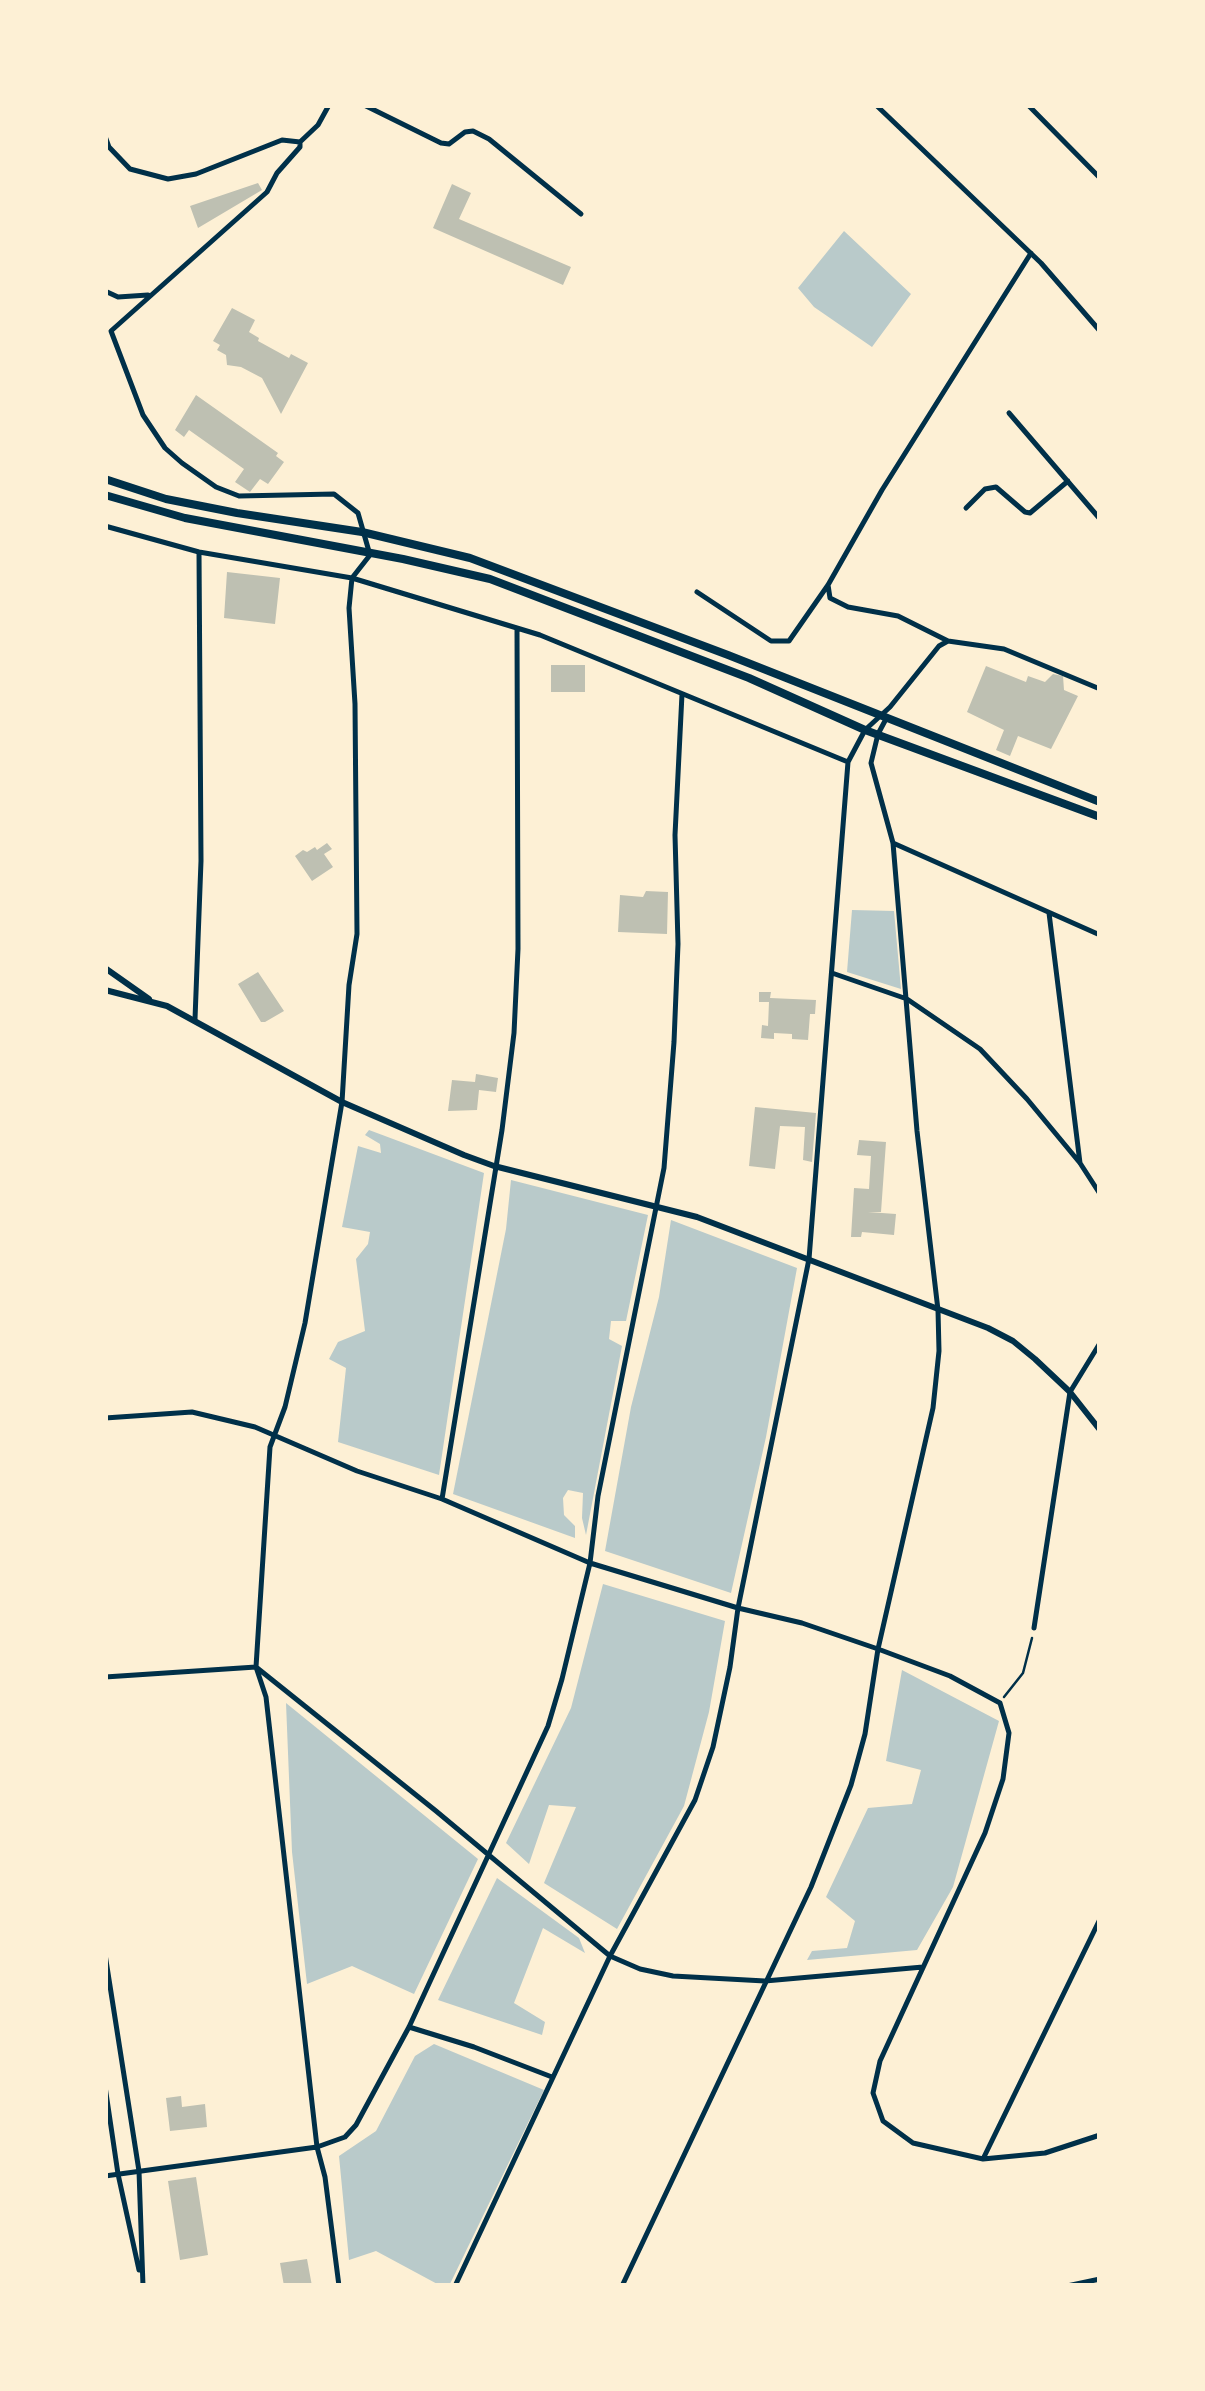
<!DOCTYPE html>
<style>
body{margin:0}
#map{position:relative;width:1205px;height:2391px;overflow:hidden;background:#fdf0d5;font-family:"Nunito Sans",sans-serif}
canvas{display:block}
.frame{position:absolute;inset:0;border:108px solid #fdf0d5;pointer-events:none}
</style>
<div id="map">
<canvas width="1205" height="2391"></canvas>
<div class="frame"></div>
</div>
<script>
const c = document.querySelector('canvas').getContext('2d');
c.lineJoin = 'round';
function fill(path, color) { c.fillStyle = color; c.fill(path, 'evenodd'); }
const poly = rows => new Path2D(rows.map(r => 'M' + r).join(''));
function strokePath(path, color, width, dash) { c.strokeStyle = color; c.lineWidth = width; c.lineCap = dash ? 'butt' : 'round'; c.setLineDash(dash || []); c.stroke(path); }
fill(poly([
 [844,231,911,294,872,347,814,307,798,288],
 [852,910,894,911,901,989,847,972],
 [369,1130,484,1173,439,1475,338,1442,346,1368,329,1359,338,1342,365,1331,356,1259,368,1244,370,1232,342,1227,358,1146,381,1153,380,1144,365,1135],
 [511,1180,648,1215,626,1321,611,1321,609,1339,622,1346,586,1535,582,1518,583,1493,568,1490,563,1498,564,1515,575,1526,575,1538,453,1494,506,1229],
 [671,1220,797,1268,766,1437,731,1593,605,1551,631,1407,659,1297],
 [603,1584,725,1621,709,1712,684,1806,617,1929,544,1883,576,1807,549,1805,529,1864,506,1843,571,1708],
 [902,1670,999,1721,953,1887,917,1950,807,1960,812,1951,847,1948,855,1921,826,1897,868,1808,912,1804,921,1770,886,1761],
 [286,1703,478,1859,414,1994,352,1966,307,1984,292,1852],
 [497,1878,579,1938,585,1953,543,1928,514,2003,545,2022,542,2035,438,2000],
 [434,2044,544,2090,449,2286,441,2286,376,2251,349,2260,339,2156,376,2131,415,2056]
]), '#b9caca');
fill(poly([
 [258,183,262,190,198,228,190,206],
 [452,184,471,193,459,219,571,267,563,285,433,228],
 [232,308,255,320,249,332,259,338,258,341,289,358,291,354,308,363,281,414,262,378,241,367,227,365,226,355,217,350,220,345,213,341],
 [196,395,278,453,276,456,284,462,268,484,260,479,250,492,235,482,244,469,189,430,184,437,175,430],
 [227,572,280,578,275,624,224,618],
 [551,665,585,665,585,692,551,692],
 [986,666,1026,682,1028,676,1045,682,1053,674,1063,676,1064,690,1078,696,1051,749,1018,736,1010,756,996,750,1004,730,967,712],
 [327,843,332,849,324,854,333,867,312,881,295,856,303,850,307,852,315,847,317,850],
 [646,891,668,892,667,934,618,932,620,895,643,897],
 [258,972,284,1011,265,1022,261,1022,238,984],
 [759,992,771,992,770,998,816,1000,815,1014,810,1014,808,1040,792,1039,792,1034,774,1033,774,1039,761,1038,762,1025,768,1026,769,1002,759,1002],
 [476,1074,498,1078,496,1092,479,1090,477,1110,448,1111,452,1080,475,1082],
 [755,1107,816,1113,812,1162,803,1160,805,1127,780,1126,775,1169,749,1166],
 [859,1140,886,1142,881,1212,868,1212,896,1214,894,1235,862,1232,861,1237,851,1237,854,1188,869,1189,871,1156,857,1155],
 [181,2096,182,2107,205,2104,207,2127,170,2131,166,2098],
 [196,2177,208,2255,180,2260,168,2181],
 [307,2259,312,2286,284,2286,280,2263]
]), '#bec0b2');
strokePath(poly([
 [1004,1697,1023,1673,1032,1638]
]), '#003049', 2.5);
strokePath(poly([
 [364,105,441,143,449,144,465,132,473,131,489,139,581,214],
 [876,105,1041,263,1100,331],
 [105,136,109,147,130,169,168,179,196,174,282,140,300,142,300,147,277,173,267,192,111,331,143,415,165,448,182,463,216,487,239,496,334,494,358,513,370,555,352,578,349,608,355,704,357,934,349,985,342,1102,305,1323,285,1407,270,1447,256,1667,266,1697,317,2147,345,2137,356,2125,409,2027,548,1726,562,1679,590,1563,598,1496,664,1168,674,1042,678,944,675,835,682,694],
 [300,142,318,125,329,105],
 [105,291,118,297,148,295],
 [1009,413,1100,519],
 [966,508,985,489,996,487,1025,512,1030,513,1068,481],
 [105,526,199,552,352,578,540,635,848,762],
 [828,585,830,598,848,607,898,616,948,641],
 [697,592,771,641,789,641,828,585,882,490,1031,253],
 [893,843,1100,935],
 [1049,913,1080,1163],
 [832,973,907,999,980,1049,1027,1099,1080,1163,1100,1194],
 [195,1019,201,861,199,552],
 [105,1418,192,1412,255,1427,357,1471,442,1499,590,1563,738,1608,802,1623,878,1649,950,1676,1000,1703,1009,1733,1003,1779,985,1833,880,2061,873,2093,883,2121,913,2143,983,2159,1045,2153,1100,2135],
 [442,1499,502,1130,514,1033,518,949,517,628],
 [1034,1628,1070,1392,1100,1343],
 [105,1677,256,1667,436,1811,610,1956,640,1969,673,1976,765,1981,923,1967],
 [105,1954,139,2171,143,2286],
 [409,2027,474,2047,552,2077],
 [105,2086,118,2174,139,2270],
 [983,2159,1100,1919],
 [455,2286,610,1956,695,1800,713,1747,730,1667,738,1608,809,1259,848,762,865,730,890,707,939,646,948,641,1004,649,1100,689],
 [622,2286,811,1887,851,1785,865,1734,878,1649,933,1408,939,1351,938,1310,917,1131,893,843,871,763,878,734,886,719],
 [1067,2286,1100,2279]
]), '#003049', 5);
strokePath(poly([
 [1028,105,1100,178],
 [105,2176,317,2147,325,2177,339,2286]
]), '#003049', 5);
strokePath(poly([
 [105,968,149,999],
 [105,990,167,1006,342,1102,464,1155,494,1166,697,1217,988,1328,1013,1341,1035,1359,1070,1392,1100,1430]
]), '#003049', 6);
strokePath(poly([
 [105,479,166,499,237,513,362,532,470,558,728,655,1100,802],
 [105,495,185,518,403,559,490,579,749,678,865,730,1100,817]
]), '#003049', 8);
</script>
